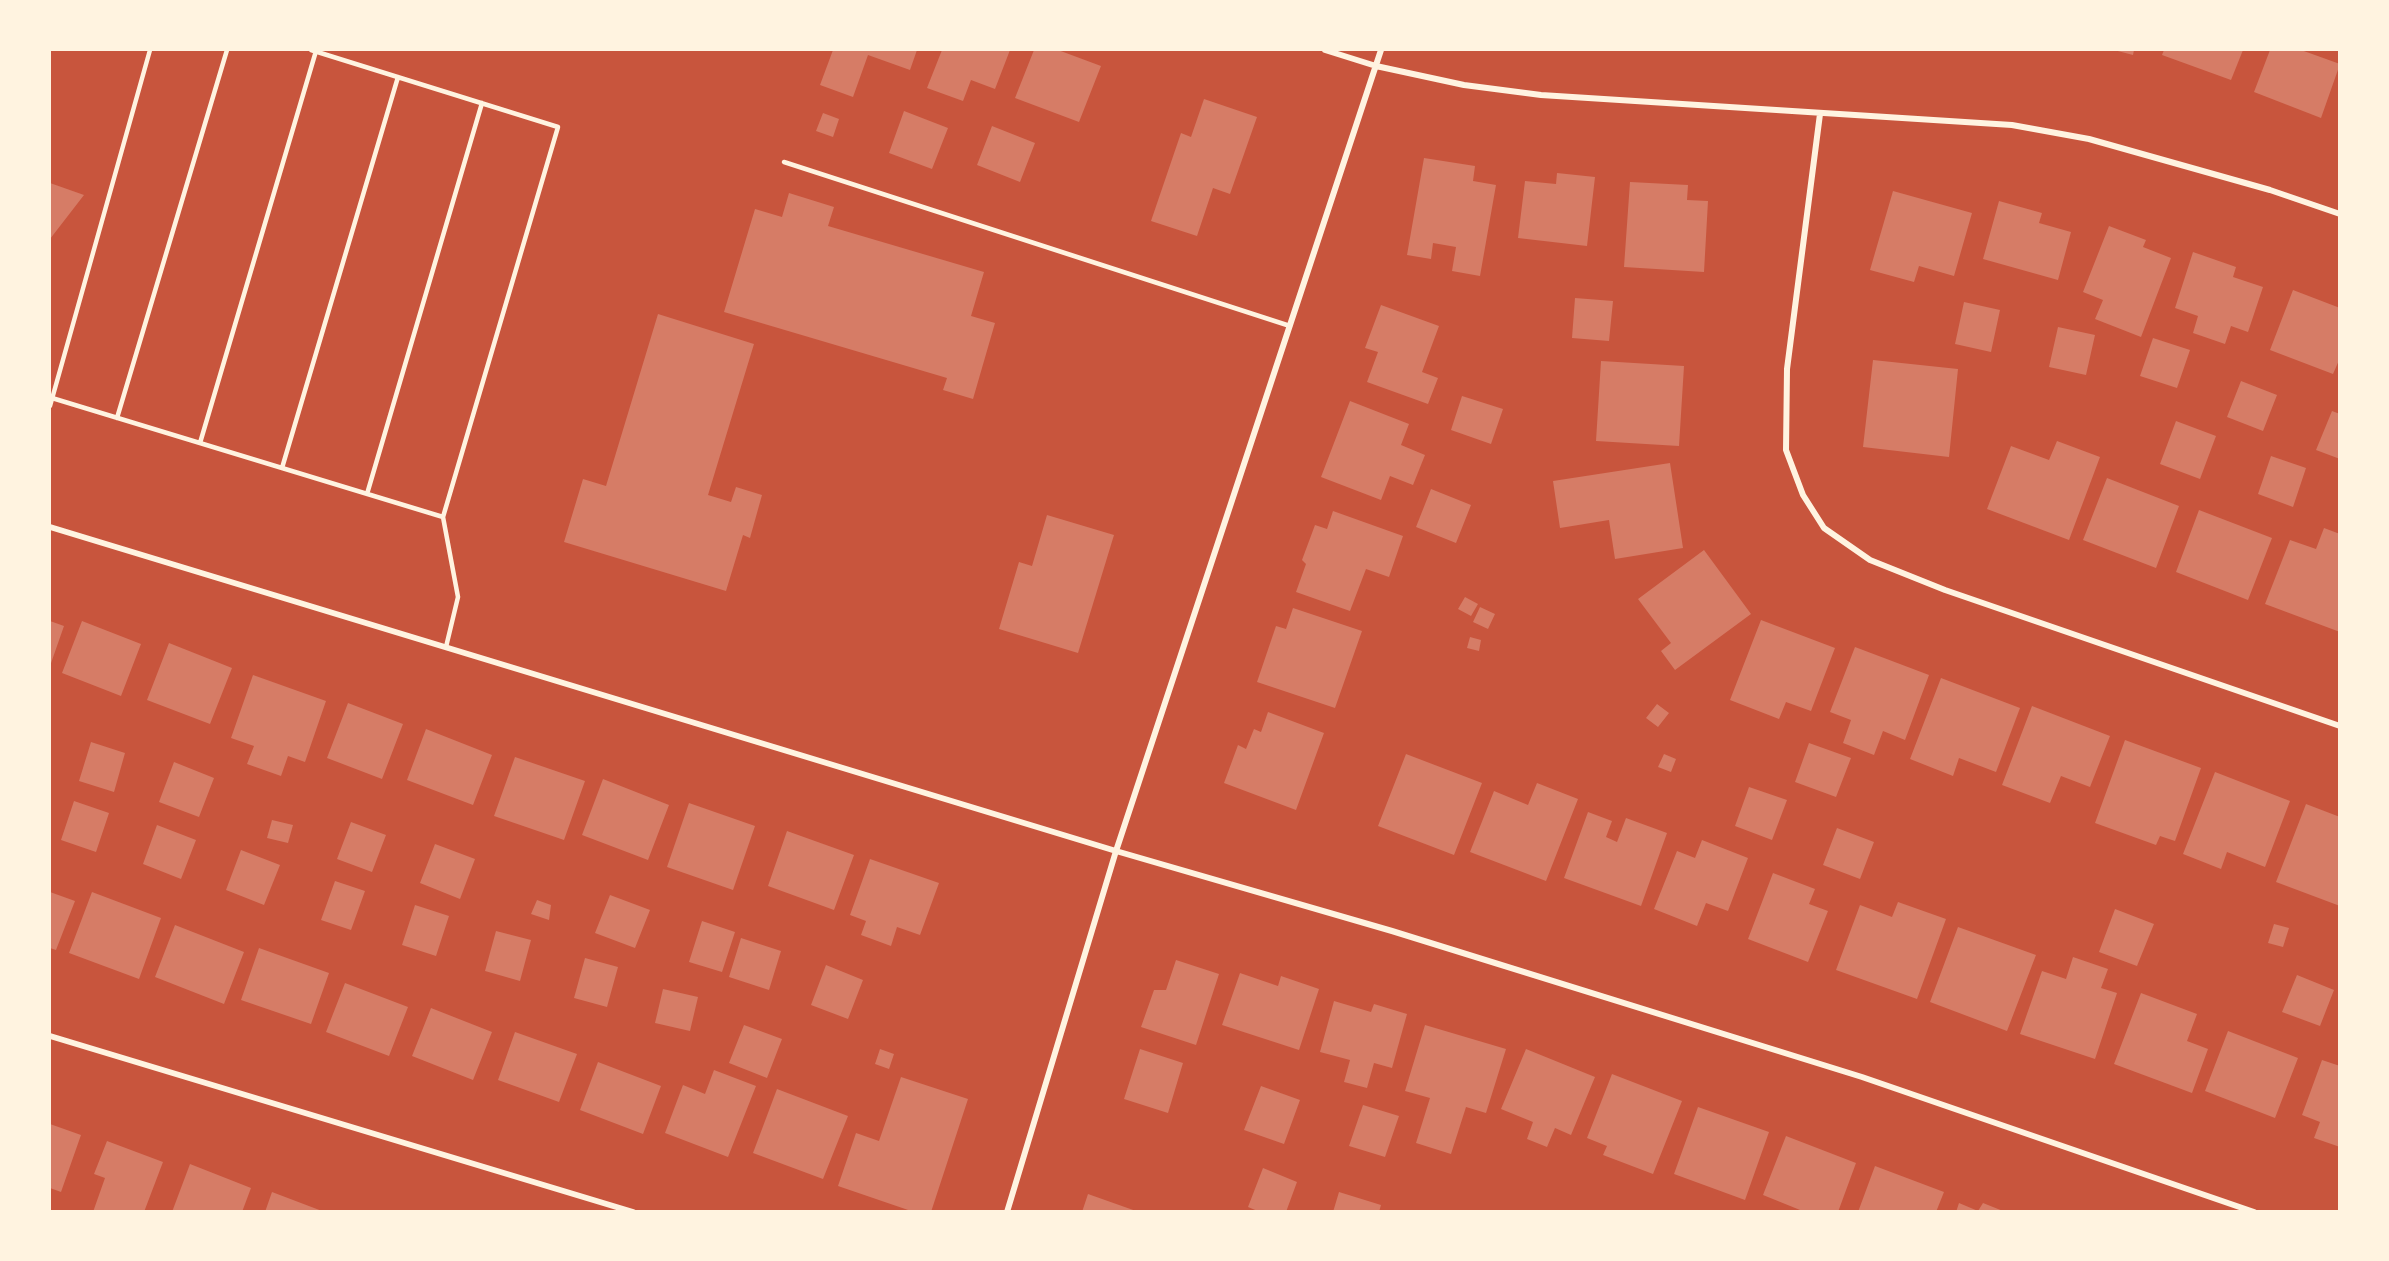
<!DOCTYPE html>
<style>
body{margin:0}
#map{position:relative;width:2389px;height:1261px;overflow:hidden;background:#c8553d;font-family:"Zilla Slab",serif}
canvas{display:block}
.frame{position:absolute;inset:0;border:51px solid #fff3e0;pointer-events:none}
</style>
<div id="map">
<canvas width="2389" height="1261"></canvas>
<div class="frame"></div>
</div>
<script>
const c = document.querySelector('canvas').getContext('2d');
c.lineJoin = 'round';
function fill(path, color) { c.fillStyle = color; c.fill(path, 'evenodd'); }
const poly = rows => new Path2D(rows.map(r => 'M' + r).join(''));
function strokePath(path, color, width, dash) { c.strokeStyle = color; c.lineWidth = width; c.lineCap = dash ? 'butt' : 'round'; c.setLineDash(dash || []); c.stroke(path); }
fill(poly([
 [833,50,917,50,910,70,868,55,853,97,820,85],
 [942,50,1010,50,995,89,971,80,963,101,927,88],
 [1034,50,1058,50,1101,66,1079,122,1015,98],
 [2114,50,2134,50,2133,55],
 [2164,50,2243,50,2231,80,2162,55],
 [2270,50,2301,50,2340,64,2321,118,2254,92],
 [1204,99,1257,117,1230,194,1213,188,1197,236,1151,221,1181,133,1191,137],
 [904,111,948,128,932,169,889,153],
 [823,113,839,119,833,137,816,131],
 [992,126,1035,143,1020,182,977,165],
 [1424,158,1475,166,1473,181,1496,185,1480,276,1452,271,1456,247,1433,243,1431,259,1407,255],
 [1557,173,1595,177,1587,246,1518,238,1525,181,1556,184],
 [1630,182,1688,185,1687,200,1708,201,1704,272,1624,267],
 [50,183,84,195,50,239],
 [1893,191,1972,213,1954,276,1919,266,1914,282,1870,270],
 [789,193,834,207,828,226,984,272,971,316,995,323,973,399,943,390,947,378,724,312,755,209,782,217],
 [1999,201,2042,213,2039,223,2071,232,2058,280,1983,259],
 [2109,226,2146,240,2143,247,2171,258,2141,337,2095,319,2103,300,2083,292],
 [2193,252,2236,267,2233,277,2263,287,2248,332,2231,326,2225,344,2193,333,2198,316,2175,308],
 [2293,290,2340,308,2340,358,2333,374,2270,350],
 [1575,298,1613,301,1609,341,1572,338],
 [1964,302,2000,310,1991,352,1955,344],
 [1381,305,1439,326,1422,372,1438,378,1428,404,1367,382,1378,352,1365,348],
 [658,314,754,344,708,495,731,502,736,487,762,495,750,538,743,535,726,591,564,542,583,479,606,486],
 [2058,327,2095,335,2086,375,2049,367],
 [2153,338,2190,350,2177,388,2140,376],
 [1873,360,1958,369,1949,457,1863,447],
 [1601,361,1684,366,1679,446,1596,441],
 [2241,381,2277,395,2263,431,2227,417],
 [1462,396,1503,409,1491,444,1451,430],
 [1350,401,1409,424,1401,445,1425,455,1413,485,1390,476,1381,500,1321,477],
 [2332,411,2340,414,2340,459,2316,450],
 [2176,421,2216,436,2200,479,2160,464],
 [2057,441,2100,457,2069,540,1987,509,2011,446,2049,460],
 [2271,456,2306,468,2293,507,2258,494],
 [1670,463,1683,548,1615,559,1609,520,1560,528,1553,481],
 [2107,478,2179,506,2156,568,2083,540],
 [1431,489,1471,505,1456,543,1416,527],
 [2199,510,2272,538,2248,600,2176,572],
 [1333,511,1403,536,1389,577,1366,569,1350,611,1296,592,1306,564,1302,560,1315,525,1327,529],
 [1047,515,1114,535,1078,653,999,629,1019,562,1032,566],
 [2324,528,2340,534,2340,632,2265,604,2290,540,2316,549],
 [1704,550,1751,614,1675,670,1661,651,1671,643,1638,599],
 [1465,597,1478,604,1471,616,1458,609],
 [1480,607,1495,614,1488,629,1473,622],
 [1293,608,1362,631,1335,708,1257,682,1276,626,1286,629],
 [1761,620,1835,648,1811,711,1786,702,1779,719,1730,700],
 [50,621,64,626,50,666],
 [82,621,141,644,121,696,62,673],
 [1470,637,1481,640,1479,651,1467,648],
 [169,643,232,668,210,724,147,700],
 [1855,647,1929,675,1905,740,1883,731,1874,755,1843,743,1851,720,1830,712],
 [253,675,326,701,305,762,288,756,281,776,247,764,254,746,231,738],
 [1941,678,2020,708,1996,772,1959,758,1953,776,1910,759],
 [348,703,403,724,382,779,327,758],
 [1657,704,1669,713,1658,727,1646,718],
 [2032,706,2110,736,2090,787,2061,776,2050,803,2002,785],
 [1268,712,1324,733,1296,810,1224,783,1238,745,1246,749,1254,729,1261,732],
 [426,729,492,755,473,805,407,780],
 [2125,740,2201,768,2175,841,2160,836,2156,845,2095,823],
 [91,742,125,753,114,792,79,781],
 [1809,743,1851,758,1836,797,1795,782],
 [1406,754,1482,783,1454,855,1378,826],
 [1664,754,1676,759,1671,772,1658,767],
 [515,757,585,781,564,840,494,816],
 [174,762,214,778,199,817,159,802],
 [2215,772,2290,801,2265,867,2227,852,2221,869,2183,854],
 [603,779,669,805,648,860,582,835],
 [1537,783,1578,799,1546,881,1470,852,1494,791,1528,805],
 [1749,787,1787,800,1772,840,1735,826],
 [74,801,109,813,96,852,61,840],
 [689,803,755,826,733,890,667,867],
 [2306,804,2340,817,2340,906,2276,882],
 [1588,812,1612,821,1606,837,1617,842,1626,818,1667,833,1641,906,1564,878],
 [272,820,293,825,288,843,267,838],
 [351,822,386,835,372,872,337,859],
 [157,825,196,840,181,879,143,864],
 [1837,828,1874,842,1860,879,1823,865],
 [787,831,854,855,834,910,768,886],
 [1702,840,1748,858,1728,911,1706,903,1697,926,1654,909,1677,851,1695,858],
 [435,844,475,859,460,899,420,883],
 [241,850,280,865,264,905,226,890],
 [870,859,939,883,920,935,897,927,891,946,861,935,866,921,850,915],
 [1773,873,1815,889,1809,904,1828,911,1808,962,1748,939],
 [335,881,365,891,351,930,321,920],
 [50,892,75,901,56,950,50,948],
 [92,892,161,918,139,979,69,953],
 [610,895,650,910,635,948,595,933],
 [537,900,551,905,549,920,531,914],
 [1898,902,1946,919,1917,999,1836,970,1860,905,1892,917],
 [415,905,449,916,436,956,402,945],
 [2115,909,2154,924,2137,966,2099,952],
 [702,921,735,932,722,972,689,962],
 [2274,924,2289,928,2283,947,2268,943],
 [175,925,244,952,224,1004,155,977],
 [1958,927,2036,955,2007,1031,1930,1002],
 [496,931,531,940,520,981,485,971],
 [741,938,781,951,769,990,729,977],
 [259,948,329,973,311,1024,241,1000],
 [2073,957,2108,969,2101,988,2117,993,2095,1059,2020,1034,2042,971,2066,979],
 [585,958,618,967,607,1007,574,998],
 [1176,960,1219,974,1196,1045,1141,1027,1154,990,1166,990],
 [826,965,863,980,848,1019,811,1005],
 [1240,973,1278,986,1281,976,1319,989,1299,1050,1222,1025],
 [2297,975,2334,990,2320,1026,2282,1012],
 [345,983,408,1007,389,1056,326,1032],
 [663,989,698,997,690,1031,655,1023],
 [2141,993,2197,1014,2187,1041,2208,1049,2192,1093,2114,1064],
 [1334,1001,1371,1012,1374,1004,1407,1014,1392,1068,1374,1063,1367,1088,1344,1082,1350,1060,1320,1052],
 [431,1008,492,1032,473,1080,412,1056],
 [744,1025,782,1039,767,1078,729,1063],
 [1425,1025,1506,1049,1486,1113,1466,1107,1451,1154,1416,1143,1430,1098,1405,1091],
 [2228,1031,2298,1058,2275,1118,2205,1091],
 [515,1032,577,1054,559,1102,498,1080],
 [880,1049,894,1054,889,1069,875,1064],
 [1140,1049,1183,1063,1168,1113,1124,1099],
 [1526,1049,1595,1077,1571,1135,1555,1128,1547,1147,1527,1139,1533,1122,1501,1109],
 [2322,1060,2340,1066,2340,1147,2314,1138,2320,1122,2302,1115],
 [598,1062,661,1086,643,1134,580,1110],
 [714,1070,756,1086,728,1157,665,1133,683,1085,705,1094],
 [1612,1074,1682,1101,1653,1174,1603,1155,1607,1146,1587,1138],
 [901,1077,968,1099,931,1212,914,1212,838,1186,856,1133,879,1141],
 [1261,1086,1300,1100,1284,1144,1244,1130],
 [777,1089,848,1116,823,1179,753,1153],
 [1363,1105,1399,1116,1385,1157,1349,1146],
 [1698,1107,1769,1132,1745,1200,1674,1174],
 [50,1124,81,1135,61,1192,50,1188],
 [1786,1136,1856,1163,1838,1212,1805,1212,1763,1195],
 [107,1141,163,1162,144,1212,93,1212,105,1178,94,1174],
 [190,1164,251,1188,242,1212,172,1212],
 [1875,1166,1944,1192,1936,1212,1858,1212],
 [1263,1168,1297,1182,1286,1212,1260,1212,1248,1207],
 [272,1192,322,1211,322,1212,265,1212],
 [1339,1192,1381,1205,1379,1212,1333,1212],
 [1088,1194,1136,1211,1136,1212,1082,1212],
 [1959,1203,1978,1211,1983,1203,2003,1211,1956,1212]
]), '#d67c66');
strokePath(poly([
 [311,50,558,127,443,517],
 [784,162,1290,326],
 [52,398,443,517,458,597,446,647],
 [50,406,150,50],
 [117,418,227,50],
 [200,443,316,51],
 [282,468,398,77],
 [367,494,482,103]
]), '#fff3e0', 4.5);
strokePath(poly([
 [1325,50,1376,66,1464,85,1541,95,2012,125,2089,139,2270,190,2340,214],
 [1820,114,1787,369,1786,450,1803,495,1824,528,1870,560,1945,590,2340,726],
 [50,527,1116,851,1392,931,1862,1077,2254,1212],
 [50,1036,633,1212],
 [1007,1212,1116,851,1381,50]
]), '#fff3e0', 6);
</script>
